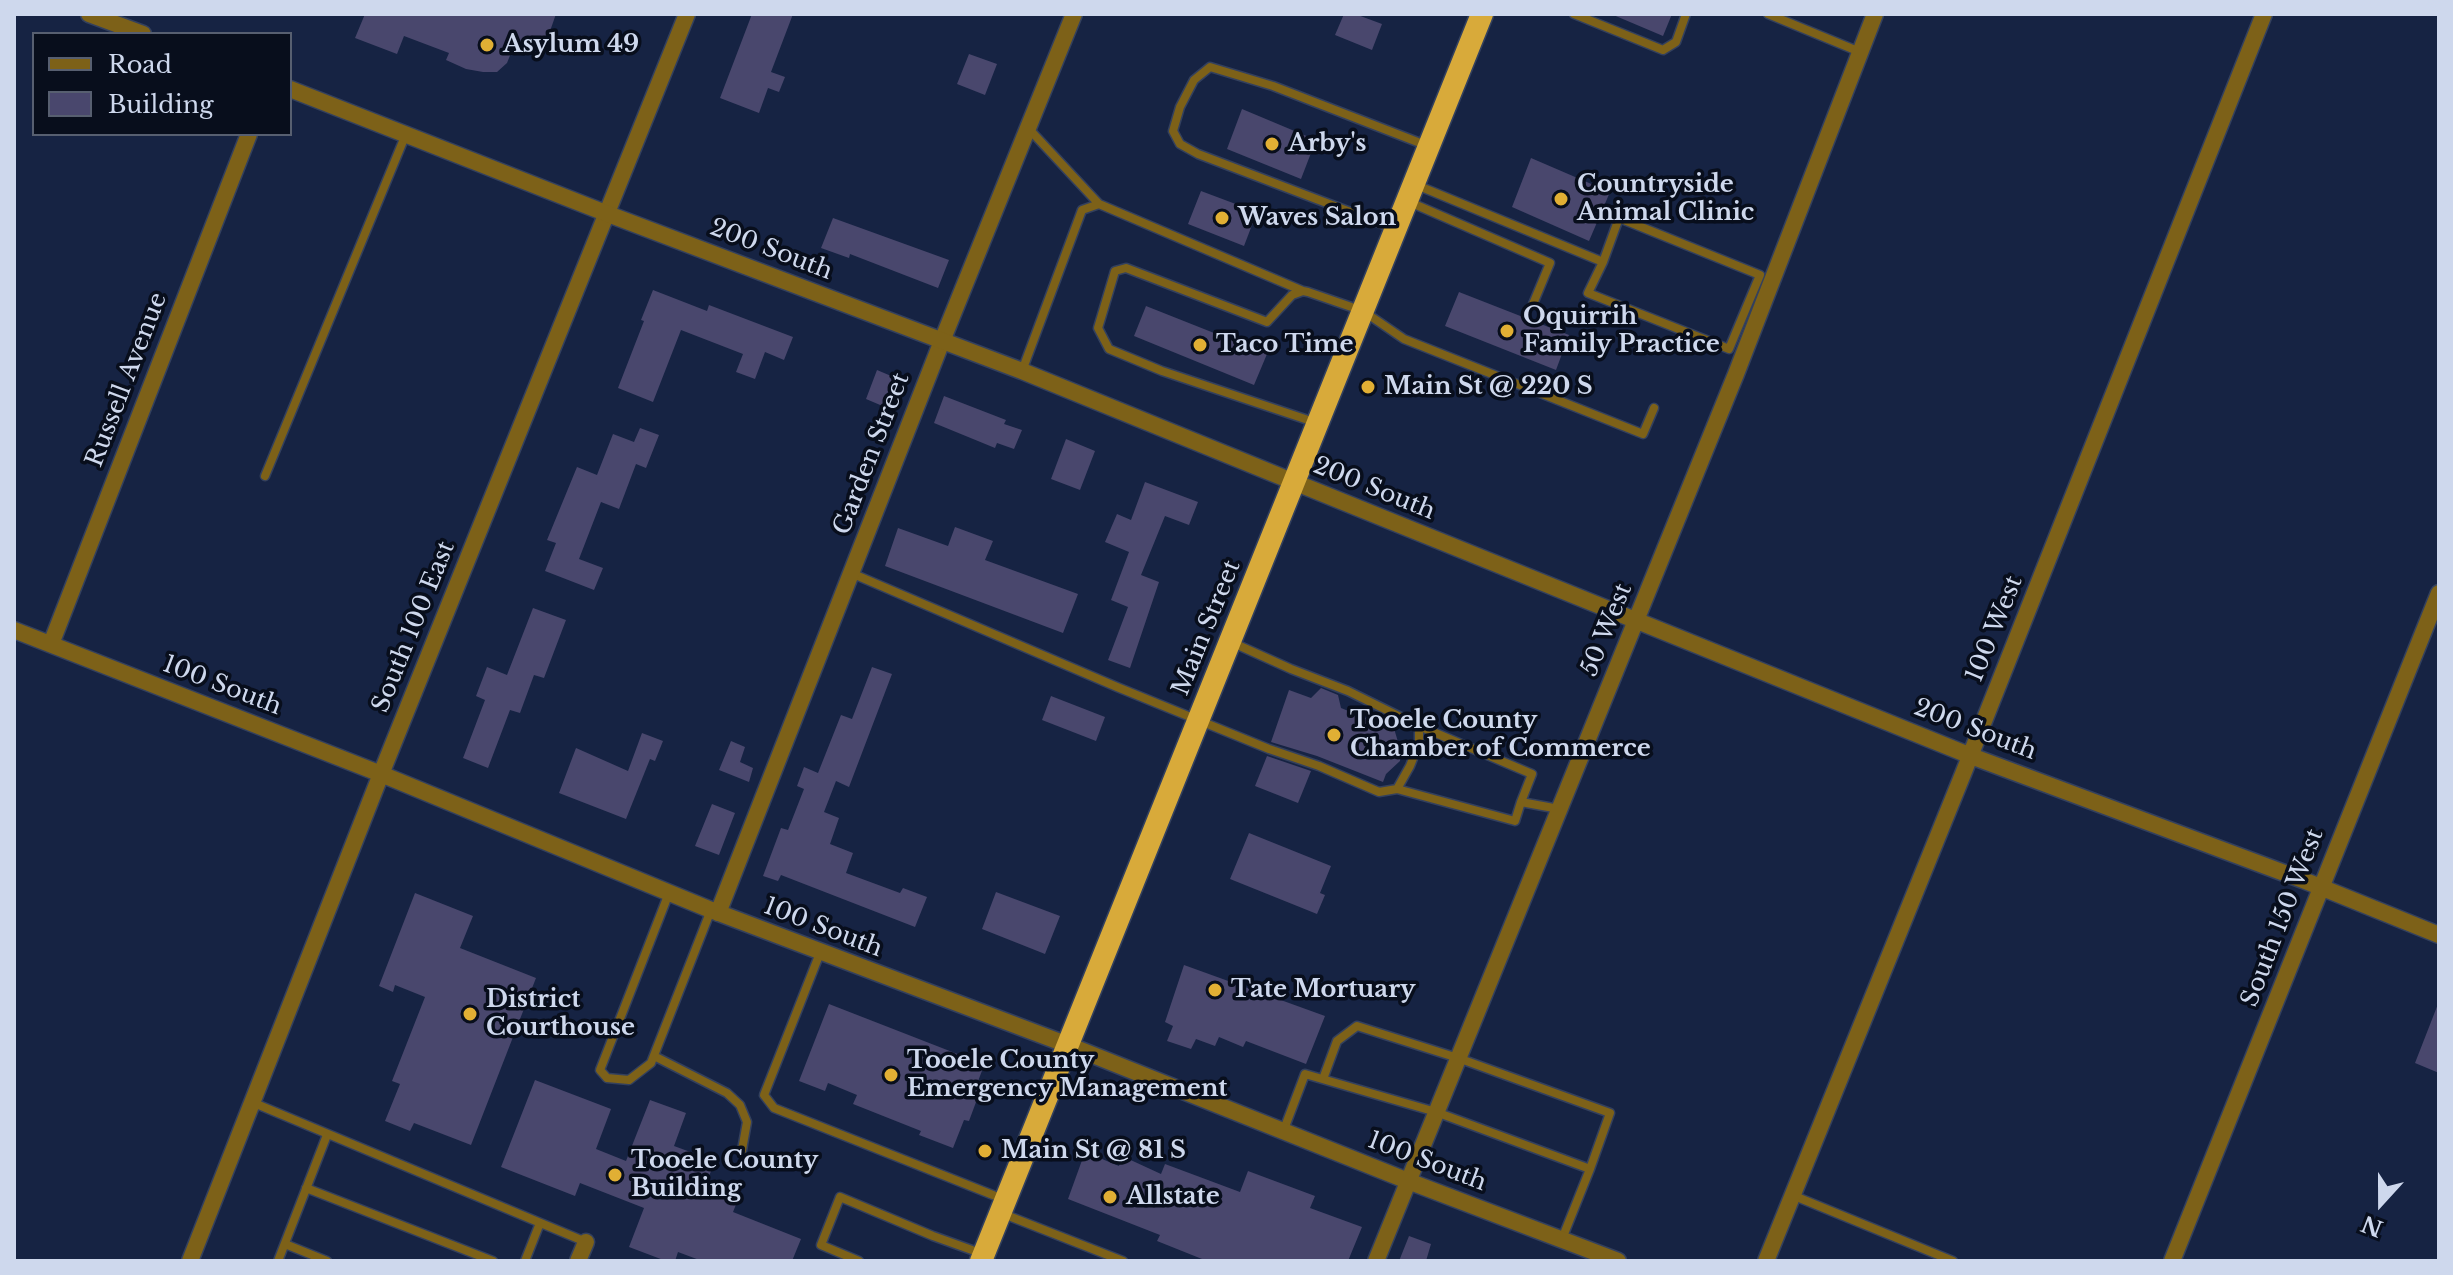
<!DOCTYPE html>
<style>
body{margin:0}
#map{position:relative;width:2453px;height:1275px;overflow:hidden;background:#162343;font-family:"Libre Baskerville",serif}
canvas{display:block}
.frame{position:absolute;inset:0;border:16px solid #ced8ed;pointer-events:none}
.legend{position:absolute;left:32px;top:32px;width:260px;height:104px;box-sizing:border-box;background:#080e1c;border:2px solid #575f70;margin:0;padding:10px 14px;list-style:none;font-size:24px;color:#ced8ed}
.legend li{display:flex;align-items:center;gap:16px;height:40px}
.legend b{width:40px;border:2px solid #575f70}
.north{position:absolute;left:2341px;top:1163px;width:80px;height:80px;-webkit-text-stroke:6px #080e1c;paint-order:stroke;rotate:201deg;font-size:22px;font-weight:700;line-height:32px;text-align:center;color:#ced8ed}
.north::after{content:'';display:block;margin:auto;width:28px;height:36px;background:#ced8ed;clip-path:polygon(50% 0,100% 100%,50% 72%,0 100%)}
</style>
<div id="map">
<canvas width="2453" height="1275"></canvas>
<div class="frame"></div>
<ul class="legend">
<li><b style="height:10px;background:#7d6118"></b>Road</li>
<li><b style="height:22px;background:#49476d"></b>Building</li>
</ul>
<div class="north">N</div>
</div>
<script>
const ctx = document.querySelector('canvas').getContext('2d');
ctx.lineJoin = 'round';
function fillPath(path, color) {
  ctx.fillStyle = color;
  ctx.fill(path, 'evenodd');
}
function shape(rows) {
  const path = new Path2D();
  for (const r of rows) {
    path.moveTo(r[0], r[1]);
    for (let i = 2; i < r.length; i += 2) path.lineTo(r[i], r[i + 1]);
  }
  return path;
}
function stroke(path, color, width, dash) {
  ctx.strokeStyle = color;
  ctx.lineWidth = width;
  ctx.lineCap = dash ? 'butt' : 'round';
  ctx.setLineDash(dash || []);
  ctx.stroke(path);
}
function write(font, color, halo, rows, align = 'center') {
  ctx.font = font + ' "Libre Baskerville",serif';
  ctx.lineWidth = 7;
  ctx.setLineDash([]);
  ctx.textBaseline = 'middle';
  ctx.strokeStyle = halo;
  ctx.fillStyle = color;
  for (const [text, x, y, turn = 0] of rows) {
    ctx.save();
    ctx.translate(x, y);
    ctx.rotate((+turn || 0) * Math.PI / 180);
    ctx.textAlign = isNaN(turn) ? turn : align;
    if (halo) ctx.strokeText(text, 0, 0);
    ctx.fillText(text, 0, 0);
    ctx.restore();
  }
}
const building = shape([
 [365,14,556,14,543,51,515,43,507,63,497,72,483,72,466,69,446,60,449,53,404,36,397,54,355,38],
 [752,14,793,14,771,72,785,77,779,92,768,88,759,113,720,98],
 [1344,14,1355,14,1382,24,1372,50,1335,35],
 [1611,14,1672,14,1663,36],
 [969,54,997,64,985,95,957,84],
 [1242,109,1316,140,1301,179,1227,149],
 [1531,158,1610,192,1589,241,1512,207],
 [1201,191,1257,212,1244,246,1188,224],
 [833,218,949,260,938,288,850,254,849,258,821,248],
 [653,290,707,311,709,305,793,337,784,360,765,352,755,379,736,372,743,354,681,330,653,402,618,388,644,321,641,320],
 [1459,292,1569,335,1556,370,1445,326],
 [1146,306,1267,354,1254,385,1134,336],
 [877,370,903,381,892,410,866,399],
 [944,396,1006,420,1004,424,1022,430,1014,449,997,443,995,448,934,423],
 [640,428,659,435,646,468,636,464,619,509,601,502,579,559,603,568,594,590,545,571,556,543,547,540,577,467,597,475,613,434,634,442],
 [1066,439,1095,451,1080,490,1051,479],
 [1145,482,1198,502,1189,525,1165,516,1141,575,1159,582,1130,668,1108,660,1128,607,1111,600,1129,552,1105,542,1117,514,1131,520],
 [955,527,993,541,985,560,1078,594,1063,633,885,566,898,528,948,546],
 [533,608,566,620,544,678,534,675,520,713,510,710,488,768,463,758,485,700,476,696,487,667,507,675],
 [872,667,892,674,849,787,836,781,824,812,839,818,830,844,853,853,846,873,900,893,903,888,927,897,915,927,781,875,778,881,763,876,781,828,788,830,804,789,797,786,804,767,818,773,841,715,852,719],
 [1321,688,1338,695,1341,708,1376,722,1386,718,1393,725,1401,752,1400,761,1386,774,1383,782,1317,756,1271,742,1289,690,1311,698],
 [1051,696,1105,717,1096,741,1042,720],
 [642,733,663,741,655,761,650,759,626,819,559,793,576,748,628,771],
 [731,741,745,747,740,762,753,768,749,782,719,770],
 [1267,756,1311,771,1298,803,1255,786],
 [712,804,735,813,719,855,695,846],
 [1249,833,1331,866,1320,893,1325,895,1317,914,1230,879],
 [996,892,1060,916,1045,954,982,929],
 [415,893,473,916,460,948,536,978,471,1145,414,1123,410,1131,385,1121,400,1084,392,1081,425,997,395,985,393,992,379,986],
 [1184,965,1325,1016,1306,1064,1246,1041,1243,1047,1219,1037,1215,1046,1196,1039,1191,1049,1167,1041,1173,1026,1165,1022],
 [829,1004,960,1055,958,1059,983,1068,977,1084,982,1086,969,1121,964,1120,953,1148,919,1135,921,1131,853,1104,857,1095,828,1083,825,1091,799,1081],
 [2438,1004,2439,1005,2439,1073,2415,1063],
 [535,1080,611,1109,596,1149,626,1161,650,1100,686,1113,674,1146,715,1161,704,1189,737,1202,733,1212,801,1239,792,1261,702,1261,678,1252,675,1261,666,1261,629,1247,644,1208,580,1183,575,1196,501,1167],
 [1085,1152,1119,1166,1122,1156,1161,1174,1165,1164,1240,1192,1248,1171,1315,1196,1310,1208,1362,1227,1348,1261,1207,1261,1157,1241,1160,1235,1068,1199],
 [1409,1236,1431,1244,1426,1261,1399,1261]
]);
const service = shape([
 [1574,14,1663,50,1676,42,1686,14],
 [1768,14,1860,52],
 [1029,129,1099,204],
 [1414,184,1603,262,1588,293,1729,349,1760,275,1619,218,1603,262],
 [1407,201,1550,263,1533,304],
 [1395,229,1198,154,1180,144,1173,131,1180,107,1194,80,1210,67,1273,86,1428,146],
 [1022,371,1082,210,1099,204,1303,291],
 [1317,423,1162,371,1109,349,1098,328,1115,271,1126,268,1267,322,1292,295,1303,291,1308,292,1363,311,1404,339,1643,434,1654,408],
 [265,476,406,134],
 [851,573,1117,687,1269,749,1319,766,1379,792,1397,789,1410,766,1419,743,1419,726,1348,691,1291,669,1231,642],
 [1419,726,1532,774,1521,802,1559,809],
 [1397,789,1515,821,1521,802],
 [669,893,600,1070,607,1078,629,1080,651,1063,711,910],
 [820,953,764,1095,774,1108,1003,1199],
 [654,1056,727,1093,740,1105,747,1122,742,1150],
 [1323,1079,1337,1041,1357,1026,1458,1058,1610,1113,1590,1169],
 [254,1103,586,1242],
 [1283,1132,1305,1074,1436,1112,1590,1169,1562,1239],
 [306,1188,493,1261],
 [1792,1195,1953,1261],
 [1001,1213,1123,1261],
 [285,1244,327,1261],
 [278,1261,327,1135],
 [525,1261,540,1223],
 [859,1261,821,1245,840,1197,933,1236,983,1254]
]);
const minor = shape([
 [1294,482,1971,756,2303,880,2439,935],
 [14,630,381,774,711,910,1068,1045,1408,1181,1618,1261],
 [51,644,249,134],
 [718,913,942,341,1074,14],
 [190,1261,381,774,687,14],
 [578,1261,586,1242],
 [1376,1261,1736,374,1875,14],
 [1766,1261,1963,774,2264,14],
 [2172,1261,2439,593]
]);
const tertiary = shape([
 [89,14,143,34],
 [290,89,608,214,1022,371,1294,482]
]);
const trunk = shape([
 [981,1261,1482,14]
]);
const markers = [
 [487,45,8,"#e1af34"],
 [1272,144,8,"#e1af34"],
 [1561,199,8,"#e1af34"],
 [1222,218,8,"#e1af34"],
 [1507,331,8,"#e1af34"],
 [1200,345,8,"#e1af34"],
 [1368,387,8,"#e1af34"],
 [1334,735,8,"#e1af34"],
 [1215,990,8,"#e1af34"],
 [470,1014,8,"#e1af34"],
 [891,1075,8,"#e1af34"],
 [985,1151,8,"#e1af34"],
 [615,1175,8,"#e1af34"],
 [1110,1197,8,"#e1af34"]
];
const poiNames = [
 ["Asylum 49",503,45],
 ["Arby's",1288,144],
 ["Countryside",1577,185],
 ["Animal Clinic",1577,213],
 ["Waves Salon",1238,218],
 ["Oquirrih",1523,317],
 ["Family Practice",1523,345],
 ["Taco Time",1216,345],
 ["Main St @ 220 S",1384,387],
 ["Tooele County",1350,721],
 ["Chamber of Commerce",1350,749],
 ["Tate Mortuary",1231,990],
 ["District",486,1000],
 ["Courthouse",486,1028],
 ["Tooele County",907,1061],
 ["Emergency Management",907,1089],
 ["Main St @ 81 S",1001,1151],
 ["Tooele County",631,1161],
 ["Building",631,1189],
 ["Allstate",1126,1197]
];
const streetNames = [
 ["200 South",771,250,21],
 ["Russell Avenue",127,380,-69],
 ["Garden Street",872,454,-69],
 ["200 South",1374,489,22],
 ["South 100 East",414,627,-68],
 ["Main Street",1207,628,-68],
 ["100 West",1995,629,-68],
 ["50 West",1607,630,-68],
 ["100 South",222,686,21],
 ["200 South",1975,730,21],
 ["South 150 West",2283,918,-69],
 ["100 South",823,928,21],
 ["100 South",1427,1162,21]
];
fillPath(building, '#49476d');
stroke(service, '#33405e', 11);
stroke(minor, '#33405e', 19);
stroke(tertiary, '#33405e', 19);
stroke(trunk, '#33405e', 25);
stroke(service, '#7d6118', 8);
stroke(minor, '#7d6118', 16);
stroke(tertiary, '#7d6118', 16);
stroke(trunk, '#d8aa3a', 22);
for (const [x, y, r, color] of markers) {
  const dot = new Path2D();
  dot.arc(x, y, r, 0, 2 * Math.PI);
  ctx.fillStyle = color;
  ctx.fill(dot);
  stroke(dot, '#080e1c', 3);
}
write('bold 24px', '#ced8ed', '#080e1c', poiNames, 'left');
write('24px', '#ced8ed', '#080e1c', streetNames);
</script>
